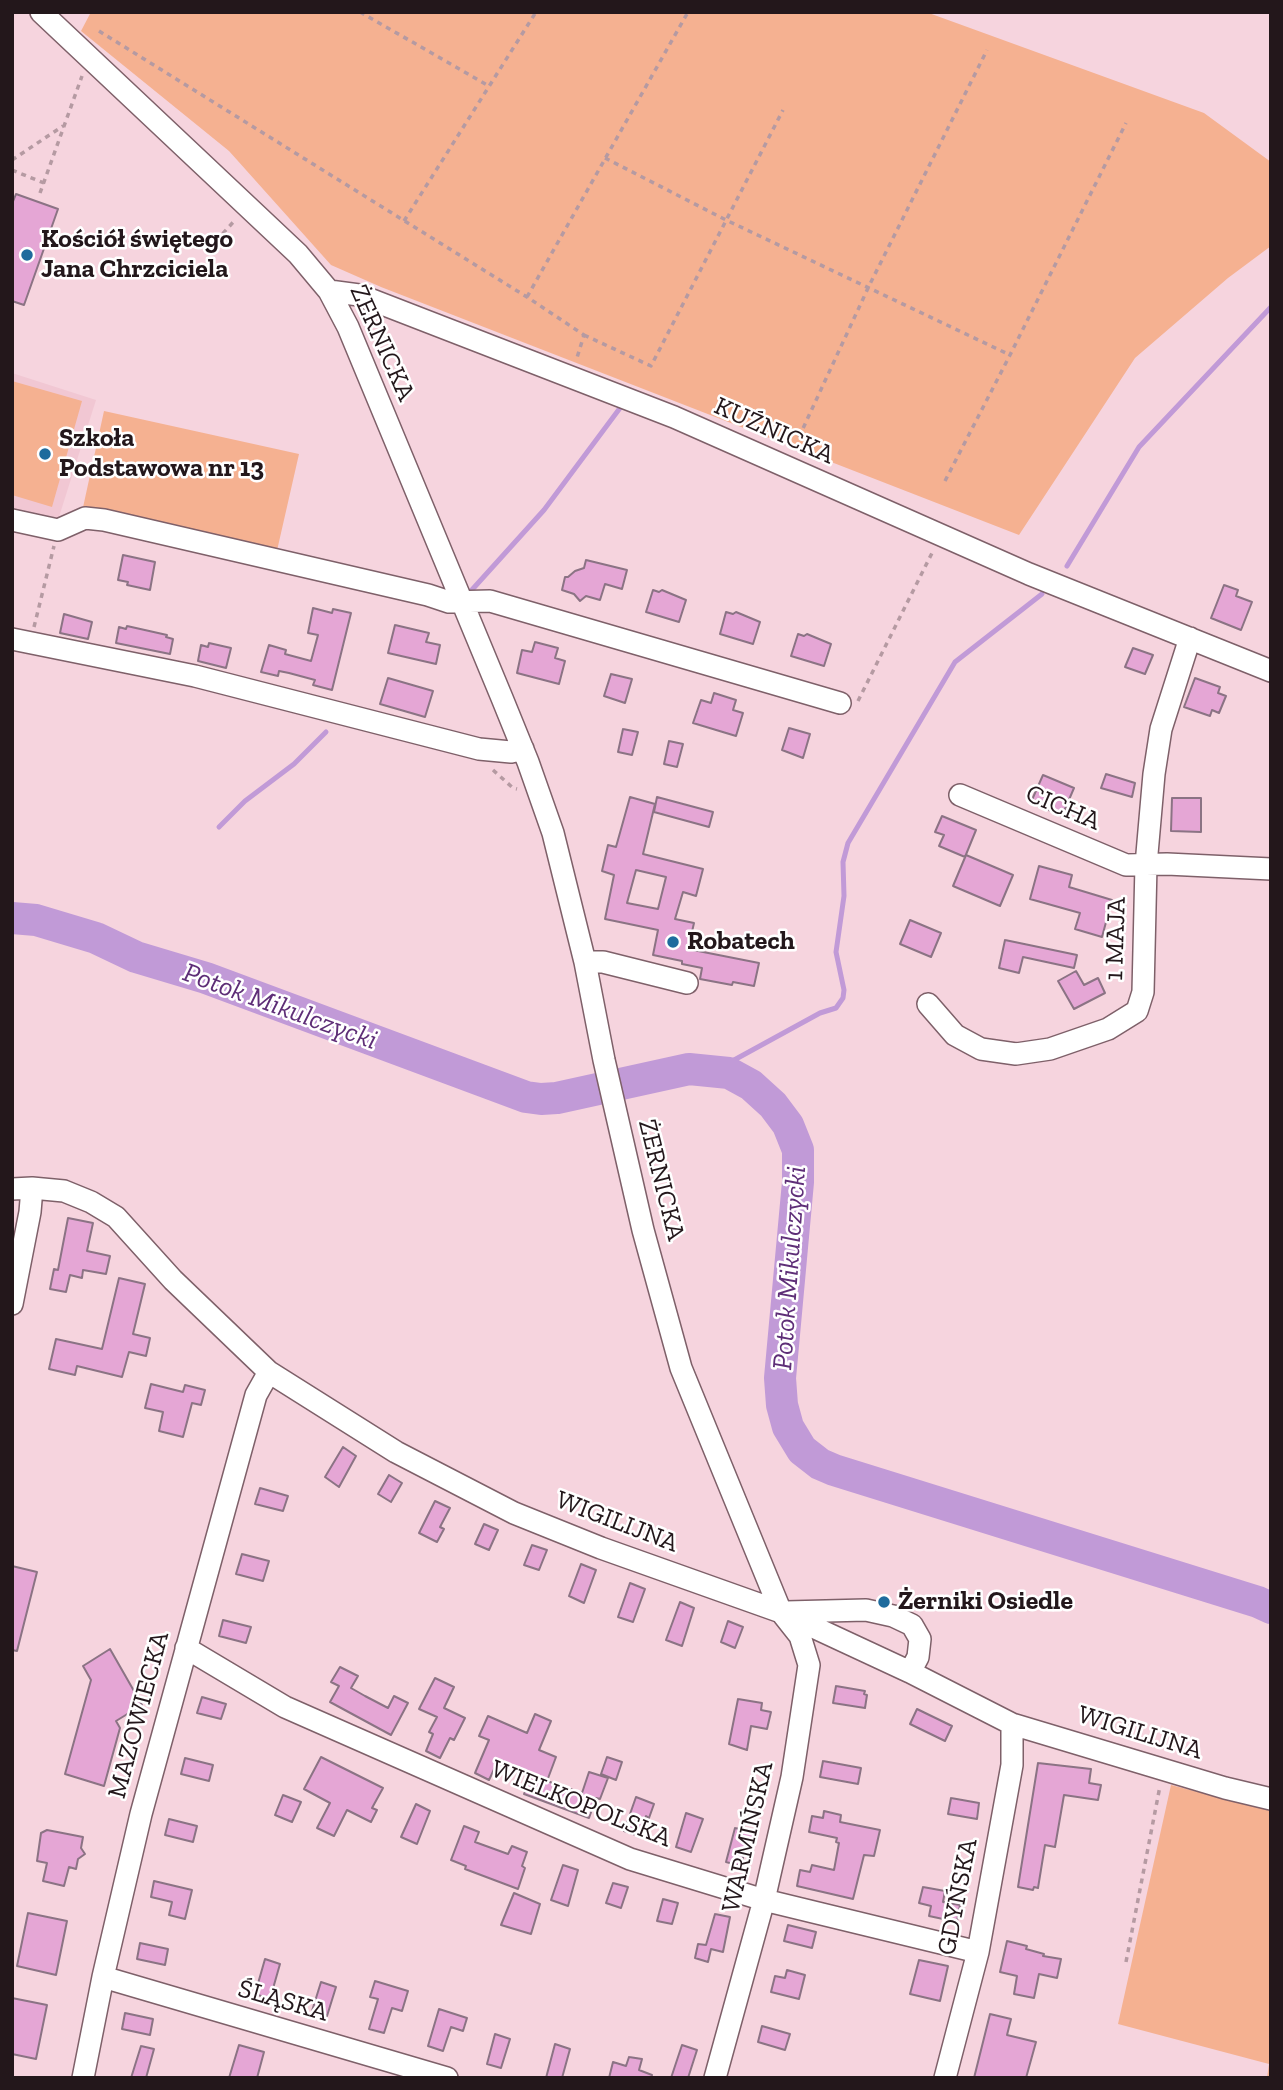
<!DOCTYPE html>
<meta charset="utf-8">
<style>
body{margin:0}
#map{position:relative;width:1283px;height:2090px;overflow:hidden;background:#f6d4de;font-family:"Zilla Slab",serif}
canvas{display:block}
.frame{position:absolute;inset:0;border:14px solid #23171b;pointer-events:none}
</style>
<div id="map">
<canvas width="1283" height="2090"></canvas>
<div class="frame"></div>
</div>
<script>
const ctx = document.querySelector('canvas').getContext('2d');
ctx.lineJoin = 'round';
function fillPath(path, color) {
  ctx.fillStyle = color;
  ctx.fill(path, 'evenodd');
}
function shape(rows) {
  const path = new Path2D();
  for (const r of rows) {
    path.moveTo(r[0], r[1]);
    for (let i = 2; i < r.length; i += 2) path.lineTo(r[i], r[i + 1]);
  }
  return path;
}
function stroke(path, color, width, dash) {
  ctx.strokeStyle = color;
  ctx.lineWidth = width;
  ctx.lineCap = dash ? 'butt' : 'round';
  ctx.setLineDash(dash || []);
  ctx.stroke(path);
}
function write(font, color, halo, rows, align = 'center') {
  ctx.font = font + ' "Zilla Slab",serif';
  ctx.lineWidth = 5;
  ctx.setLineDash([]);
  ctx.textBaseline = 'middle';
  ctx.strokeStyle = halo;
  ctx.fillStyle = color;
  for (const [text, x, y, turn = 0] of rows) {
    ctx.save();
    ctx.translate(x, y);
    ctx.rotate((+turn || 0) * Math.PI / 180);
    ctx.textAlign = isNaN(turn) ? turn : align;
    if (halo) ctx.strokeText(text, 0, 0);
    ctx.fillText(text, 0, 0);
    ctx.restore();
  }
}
const built = shape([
 [12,373,96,400,58,520,12,509]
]);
const green = shape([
 [91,12,926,12,1204,113,1271,162,1271,246,1228,278,1135,358,1019,535,381,287,331,265,229,151,81,31],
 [12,381,82,401,52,507,12,495],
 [104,411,299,454,276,555,82,512],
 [1171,1785,1271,1811,1271,2078,1267,2078,1269,2064,1118,2024]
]);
const stream = shape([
 [1067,566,1139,447,1271,307],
 [470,592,544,510,623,404],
 [219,827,245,801,294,764,326,732],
 [714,1071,820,1013,836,1008,843,998,844,990,836,952,844,896,843,862,848,843,955,662,1042,594]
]);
const river = shape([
 [12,918,36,920,96,938,136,957,206,978,526,1097,541,1099,557,1098,689,1069,729,1073,751,1085,773,1105,788,1125,798,1150,798,1182,780,1378,782,1405,788,1427,802,1450,820,1464,834,1470,1258,1602,1271,1608]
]);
const building = shape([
 [16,194,58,209,24,305,12,301,12,204,16,194],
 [123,555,155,562,150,590,127,585,128,582,118,580,123,555],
 [586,560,627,570,622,589,605,584,600,600,586,596,580,601,574,594,562,590,565,577,568,577,575,571,584,568,586,560],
 [1224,585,1238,590,1236,596,1252,602,1241,630,1211,618,1224,585],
 [653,590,659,592,662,590,686,600,679,622,646,612,653,590],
 [313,608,332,613,333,609,351,613,332,690,313,685,315,680,289,673,279,671,278,676,261,672,269,645,286,650,285,654,311,661,318,635,308,633,313,608],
 [726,612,733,614,736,612,760,622,753,644,720,634,726,612],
 [64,614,92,622,88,639,60,633,64,614],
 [395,625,429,633,426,642,440,645,436,664,388,653,395,625],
 [127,626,167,635,166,637,173,639,170,654,116,643,119,627,126,629,127,626],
 [798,634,804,636,807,634,831,644,824,666,791,656,798,634],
 [535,642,558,648,555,658,565,661,559,684,517,673,522,650,532,652,535,642],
 [209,643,231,648,226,668,198,661,201,645,208,647,209,643],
 [1133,648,1153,655,1145,674,1125,667,1133,648],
 [611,674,632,679,625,703,604,696,611,674],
 [388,678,433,691,425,717,380,704,388,678],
 [1195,678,1220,687,1218,693,1226,696,1219,713,1212,710,1210,716,1184,707,1195,678],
 [714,693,736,700,733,710,743,713,736,736,693,723,701,700,711,703,714,693],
 [789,728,810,734,803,758,782,750,789,728],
 [623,729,638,732,632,755,618,752,623,729],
 [669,741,683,744,677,767,664,764,669,741],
 [1106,774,1135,783,1132,797,1101,788,1106,774],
 [1043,775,1074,788,1062,816,1031,802,1043,775],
 [630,797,655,804,643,854,703,869,696,896,683,892,675,919,694,923,688,949,759,963,754,986,733,982,732,985,700,979,702,968,682,964,682,961,653,955,658,930,605,919,614,875,602,871,608,845,616,847,630,797],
 [636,870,666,877,658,909,627,903,636,870],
 [657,797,713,812,709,827,654,812,657,797],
 [1172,798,1201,798,1201,832,1171,831,1172,798],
 [942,816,976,830,965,857,939,846,944,835,935,832,942,816],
 [966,855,1013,875,1000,906,953,886,966,855],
 [1039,866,1072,875,1069,887,1112,900,1102,937,1075,929,1080,913,1030,899,1039,866],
 [910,920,941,933,931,957,900,944,910,920],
 [1005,940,1077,955,1074,968,1023,957,1019,973,999,968,1005,940],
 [1076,971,1084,985,1098,978,1105,993,1074,1009,1058,981,1076,971],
 [68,1218,93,1223,87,1251,110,1256,106,1274,83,1270,82,1278,70,1275,66,1292,50,1289,54,1269,58,1270,68,1218],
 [119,1278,145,1284,133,1334,150,1338,146,1356,129,1352,122,1377,77,1366,75,1375,49,1369,56,1339,102,1349,119,1278],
 [151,1384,183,1392,185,1385,205,1390,201,1405,192,1403,183,1437,159,1431,163,1412,145,1408,151,1384],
 [343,1447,356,1456,339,1487,325,1477,343,1447],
 [389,1475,402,1483,391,1502,378,1494,389,1475],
 [260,1488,288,1496,283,1511,255,1504,260,1488],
 [435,1501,450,1508,440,1527,444,1529,437,1542,419,1533,435,1501],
 [484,1524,498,1530,489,1550,475,1544,484,1524],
 [532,1545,547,1550,539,1570,524,1565,532,1545],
 [242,1554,269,1561,263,1581,236,1574,242,1554],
 [581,1564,596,1570,584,1603,569,1596,581,1564],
 [12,1566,37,1572,17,1651,12,1650,12,1566],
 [630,1583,645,1589,633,1622,618,1617,630,1583],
 [680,1602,694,1608,682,1646,666,1640,680,1602],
 [223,1620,251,1627,246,1643,219,1636,223,1620],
 [728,1621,743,1627,735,1648,721,1642,728,1621],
 [110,1649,142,1705,116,1721,120,1728,104,1786,65,1774,91,1680,83,1666,110,1649],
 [340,1667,358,1676,351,1688,365,1696,388,1708,394,1696,408,1703,391,1735,330,1702,339,1686,331,1682,340,1667],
 [435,1678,454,1687,444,1708,465,1718,454,1740,450,1738,440,1758,426,1751,433,1734,429,1732,437,1717,419,1709,435,1678],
 [836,1686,865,1691,864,1694,867,1695,865,1708,833,1703,836,1686],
 [202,1697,226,1704,221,1719,197,1713,202,1697],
 [738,1699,762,1703,761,1710,771,1712,767,1729,751,1726,747,1750,729,1744,738,1699],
 [917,1709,952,1726,945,1741,910,1724,917,1709],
 [535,1714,551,1721,539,1750,556,1757,547,1781,582,1793,589,1772,608,1778,600,1799,596,1798,589,1818,524,1794,532,1774,502,1762,501,1765,497,1763,489,1780,475,1773,489,1740,479,1736,488,1716,527,1733,535,1714],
 [321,1757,383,1788,372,1808,377,1810,371,1822,347,1810,334,1836,317,1828,330,1803,304,1789,321,1757],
 [607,1757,622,1762,616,1780,601,1774,607,1757],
 [185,1758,213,1765,209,1781,181,1774,185,1758],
 [823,1761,861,1768,858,1784,820,1777,823,1761],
 [1038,1763,1091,1769,1089,1783,1101,1785,1098,1800,1064,1795,1055,1847,1045,1845,1038,1888,1034,1887,1033,1890,1018,1887,1038,1763],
 [283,1795,301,1802,292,1822,275,1815,283,1795],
 [636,1797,654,1804,649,1818,646,1816,639,1836,624,1831,636,1797],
 [951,1798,979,1803,977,1819,948,1814,951,1798],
 [416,1804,430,1811,417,1844,401,1837,416,1804],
 [824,1811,841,1815,840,1822,880,1830,874,1856,864,1855,853,1899,797,1886,800,1870,810,1872,812,1865,834,1870,839,1843,836,1842,837,1838,809,1832,812,1816,823,1818,824,1811],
 [686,1813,703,1819,691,1852,676,1847,686,1813],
 [169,1819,197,1826,193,1842,165,1835,169,1819],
 [464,1826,479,1832,475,1842,508,1854,512,1846,527,1852,522,1866,525,1868,518,1889,465,1869,466,1866,451,1860,464,1826],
 [735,1828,756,1833,752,1846,746,1845,741,1866,726,1862,735,1828],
 [47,1830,83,1837,81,1848,85,1854,78,1859,76,1869,69,1867,64,1886,43,1881,47,1863,37,1861,41,1833,47,1830],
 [563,1865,578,1870,568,1906,551,1900,563,1865],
 [154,1881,192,1890,185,1919,169,1915,172,1902,151,1897,154,1881],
 [613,1883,628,1887,621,1908,606,1903,613,1883],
 [923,1887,945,1891,943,1902,960,1905,957,1922,929,1916,931,1906,919,1903,923,1887],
 [514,1893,540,1904,531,1934,501,1925,514,1893],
 [663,1899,678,1903,672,1924,657,1921,663,1899],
 [28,1913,67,1921,56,1975,17,1966,28,1913],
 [715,1914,730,1917,723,1952,711,1949,708,1962,695,1958,698,1944,706,1945,715,1914],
 [788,1925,816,1932,812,1948,784,1941,788,1925],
 [1007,1941,1027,1946,1026,1949,1044,1954,1043,1956,1061,1959,1057,1978,1039,1974,1034,1998,1014,1994,1017,1976,1000,1972,1007,1941],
 [140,1943,168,1949,165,1965,137,1959,140,1943],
 [265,1959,280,1964,270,1999,255,1994,265,1959],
 [919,1960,948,1966,940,2001,910,1994,919,1960],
 [787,1970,805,1975,799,1999,771,1992,775,1976,785,1978,787,1970],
 [375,1981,408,1991,402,2011,392,2008,384,2033,369,2029,378,1999,370,1997,375,1981],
 [321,1982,336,1987,327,2016,312,2011,321,1982],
 [12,1998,47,2005,36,2059,12,2054,12,1998],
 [439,2009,467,2018,463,2031,451,2027,443,2051,428,2046,439,2009],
 [125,2013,153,2019,150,2035,122,2029,125,2013],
 [990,2014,1011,2019,1007,2035,1036,2042,1026,2078,974,2078,990,2014],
 [762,2026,790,2034,785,2050,758,2042,762,2026],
 [495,2034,510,2039,501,2068,487,2064,495,2034],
 [555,2044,570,2049,562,2078,546,2078,555,2044],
 [239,2045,264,2052,257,2078,229,2078,239,2045],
 [682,2045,697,2050,688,2078,671,2078,682,2045],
 [141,2046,154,2049,146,2078,131,2078,141,2046],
 [629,2057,642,2059,639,2070,652,2075,651,2078,609,2078,613,2062,626,2066,629,2057]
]);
const path = shape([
 [360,12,489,86],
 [99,31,527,297,584,335,576,361],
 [605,158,726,220,1010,355],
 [12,160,63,126],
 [12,170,44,183],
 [40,193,82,76],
 [404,221,536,12],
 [216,241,236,219],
 [527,297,688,12],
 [584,335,651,366,783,110],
 [799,437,869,286,987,50],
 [945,481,1010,355,1126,123],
 [34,627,54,546],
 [858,701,933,551],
 [493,770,513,788,517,789],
 [1126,1962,1160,1786]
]);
const minor = shape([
 [41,12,298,254,329,291,348,327,502,698,528,762,553,833,585,962,604,1060,643,1230,681,1368,781,1612,800,1636,809,1665,792,1777,764,1900,715,2078],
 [329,291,359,295,674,417,1029,574,1271,671],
 [12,520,58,530,85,518,104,520,428,595,449,602,490,601,840,703],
 [12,639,195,676,479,749,511,752,523,749],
 [960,795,1126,865,1167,864,1271,869],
 [585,962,603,962,687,983],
 [928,1004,955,1035,981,1049,1016,1054,1050,1049,1108,1029,1137,1011,1143,992,1146,865,1154,774,1161,729,1190,638],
 [12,1189,32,1188,64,1191,91,1202,116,1217,173,1280,269,1372,396,1452,514,1513,601,1548,781,1612,910,1672,1012,1724,1225,1788,1271,1799],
 [12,1304,30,1212,32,1188],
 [786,1612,866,1610,893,1616,912,1625,920,1639,918,1657,910,1672],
 [186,1648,285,1707,630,1859,764,1900,978,1952],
 [103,1977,447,2078],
 [83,2078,103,1977,141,1814,256,1395,269,1372],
 [945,2078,978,1952,1012,1765,1012,1724]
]);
const markers = [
 [27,255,7,"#1e6b9d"],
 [45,454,7,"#1e6b9d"],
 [673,942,7,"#1e6b9d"],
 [884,1602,7,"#1e6b9d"]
];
const poiNames = [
 ["Kościół świętego",41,240],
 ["Jana Chrzciciela",41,270],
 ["Szkoła",59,439],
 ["Podstawowa nr 13",59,469],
 ["Robatech",687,942],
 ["Żerniki Osiedle",898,1602]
];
const streetNames = [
 ["ŻERNICKA",382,343,66],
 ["KUŹNICKA",774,431,24],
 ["CICHA",1063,808,23],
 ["1 MAJA",1116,939,-88],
 ["ŻERNICKA",661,1180,76],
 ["WIGILIJNA",617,1522,21],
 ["MAZOWIECKA",139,1715,-75],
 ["WIGILIJNA",1140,1733,17],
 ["WIELKOPOLSKA",581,1804,22],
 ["WARMIŃSKA",748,1837,-77],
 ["GDYŃSKA",958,1897,-79],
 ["ŚLĄSKA",283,2001,16]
];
const waterNames = [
 ["Potok Mikulczycki",280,1007,20],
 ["Potok Mikulczycki",790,1268,-86]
];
fillPath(built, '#f1c7d3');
fillPath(green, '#f5b191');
stroke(stream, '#c19ad7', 5);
stroke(river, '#c19ad7', 32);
fillPath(building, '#e5a6d5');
stroke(building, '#8b7384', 2);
stroke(minor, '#7e6069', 24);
stroke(path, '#b59aa2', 3.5, [5, 5]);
stroke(minor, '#fff', 21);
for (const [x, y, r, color] of markers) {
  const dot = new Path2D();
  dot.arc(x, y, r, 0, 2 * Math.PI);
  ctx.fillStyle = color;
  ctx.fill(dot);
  stroke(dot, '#fff', 2.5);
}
write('bold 26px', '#23171b', '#fff', poiNames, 'left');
write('26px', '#23171b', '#fff', streetNames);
write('italic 28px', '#5e2e77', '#fff', waterNames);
</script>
